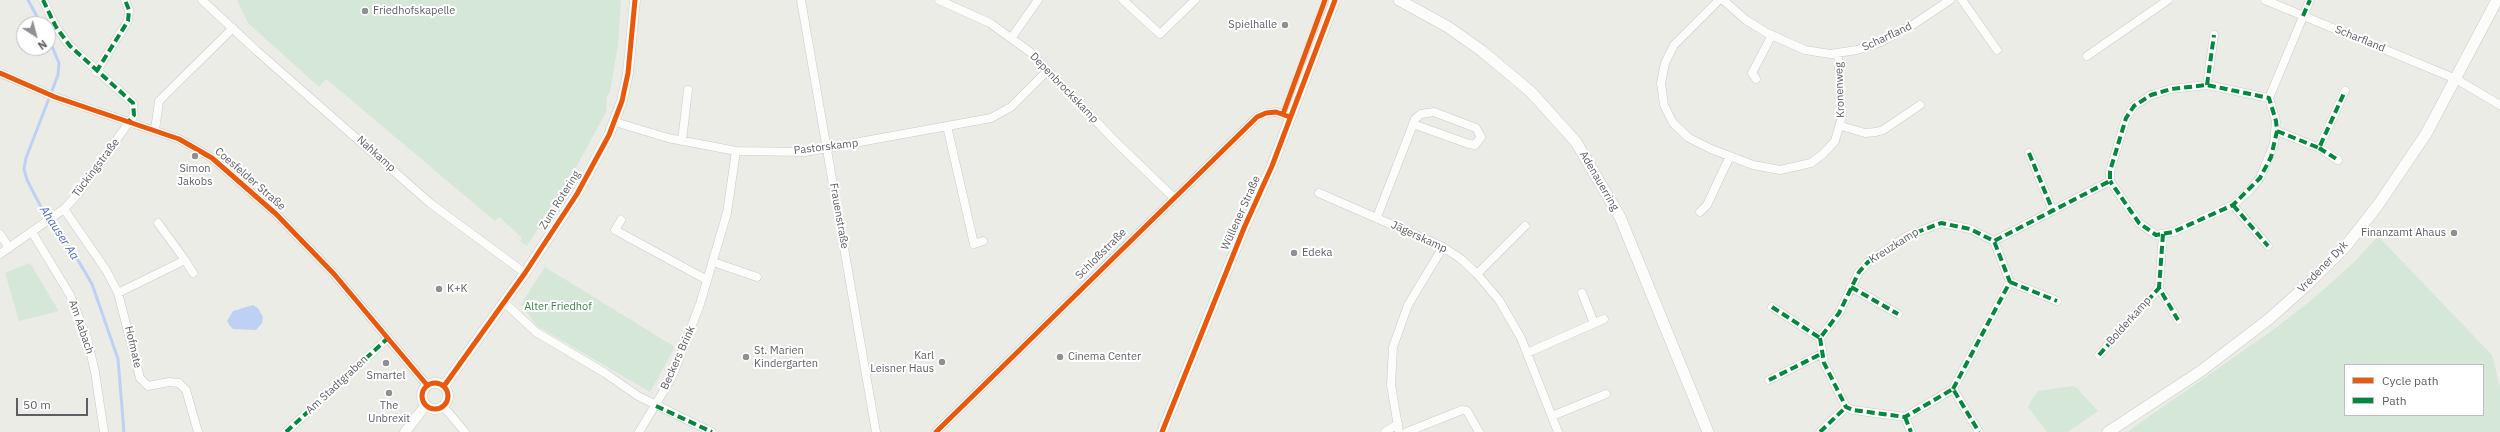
<!DOCTYPE html>
<meta charset="utf-8">
<style>
body{margin:0}
#map{position:relative;width:2500px;height:432px;overflow:hidden;background:#ecece7;font-family:"IBM Plex Sans",sans-serif}
canvas{display:block}
.legend{position:absolute;left:2344px;top:364px;width:140px;height:52px;box-sizing:border-box;background:#fff;border:1px solid #bebfc1;margin:0;padding:5px 7px;list-style:none;font-size:12px;color:#5d5e64}
.legend li{display:flex;align-items:center;gap:8px;height:20px}
.legend b{width:20px;border:1px solid #bebfc1}
.north{position:absolute;left:16px;top:16px;width:40px;height:40px;box-sizing:border-box;background:#fff;border:1px solid #bebfc1;border-radius:50%;rotate:144deg;font-size:11px;font-weight:700;line-height:16px;text-align:center;color:#5d5e64}
.north::after{content:'';display:block;margin:auto;width:14px;height:18px;background:#8f9092;clip-path:polygon(50% 0,100% 100%,50% 72%,0 100%)}
.scale{position:absolute;left:16px;top:398px;width:72px;height:18px;box-sizing:border-box;border:2px solid #5d5e64;border-top:0;padding-left:5px;font-size:12px;line-height:14px;white-space:nowrap;color:#5d5e64;-webkit-text-stroke:3px #fff;paint-order:stroke}
</style>
<div id="map">
<canvas width="2500" height="432"></canvas>
<ul class="legend">
<li><b style="height:5px;background:#e8590c"></b>Cycle path</li>
<li><b style="height:5px;background:#00873e"></b>Path</li>
</ul>
<div class="north">N</div>
<div class="scale">50 m</div>
</div>
<script>
const ctx = document.querySelector('canvas').getContext('2d');
ctx.lineJoin = 'round';
function fillPath(path, color) {
  ctx.fillStyle = color;
  ctx.fill(path, 'evenodd');
}
function shape(rows) {
  const path = new Path2D();
  for (const r of rows) {
    if (r.length === 3) {
      path.moveTo(r[0] + r[2], r[1]);
      path.arc(r[0], r[1], r[2], 0, 2 * Math.PI);
      continue;
    }
    path.moveTo(r[0], r[1]);
    for (let i = 2; i < r.length; i += 2) path.lineTo(r[i], r[i + 1]);
  }
  return path;
}
function stroke(path, color, width, dash) {
  ctx.strokeStyle = color;
  ctx.lineWidth = width;
  ctx.lineCap = dash ? 'butt' : 'round';
  ctx.setLineDash(dash || []);
  ctx.stroke(path);
}
function write(font, color, halo, rows, align = 'center') {
  ctx.font = font + ' "IBM Plex Sans",sans-serif';
  ctx.lineWidth = 4;
  ctx.setLineDash([]);
  ctx.textBaseline = 'middle';
  ctx.strokeStyle = halo;
  ctx.fillStyle = color;
  for (const [text, x, y, turn = 0] of rows) {
    ctx.save();
    ctx.translate(x, y);
    ctx.rotate((+turn || 0) * Math.PI / 180);
    ctx.textAlign = isNaN(turn) ? turn : align;
    if (halo) ctx.strokeText(text, 0, 0);
    ctx.fillText(text, 0, 0);
    ctx.restore();
  }
}
const green = shape([
 [237,0,621,0,618,45,610,92,607,97,606,112,573,173,527,246,520,241,522,238,499,217,495,221,326,79,319,87,248,23],
 [2378,236,2492,355,2500,387,2500,432,2127,432,2270,332,2314,298,2353,263],
 [2345,365,2483,365,2483,415,2345,415],
 [30,263,59,311,19,321,5,273],
 [545,267,675,347,650,392,537,326,521,304],
 [2072,386,2076,387,2098,411,2068,432,2047,432,2028,407,2032,399,2038,391]
]);
const water = shape([
 [253,305,258,308,263,317,262,323,256,330,233,329,230,326,227,321,233,311]
]);
const stream = shape([
 [28,0,41,24],
 [48,37,59,63,58,75,26,158,24,169,27,180,41,207,75,255,92,284,118,359,124,432]
]);
const minor = shape([
 [202,0,258,52,430,203,525,273],
 [801,0,876,432],
 [939,0,990,23,1030,52,1116,142,1173,197],
 [1123,0,1160,34,1195,0],
 [1719,0,1674,45,1665,63,1661,83,1664,105,1673,123,1689,138,1711,149,1753,165,1780,170,1811,163,1823,154,1835,141,1842,116,1838,53],
 [1723,0,1746,20,1767,33,1805,50,1830,54,1857,50,1881,42,1914,24,1950,0],
 [1962,0,1997,50],
 [2265,0,2456,79,2500,105],
 [1012,37,1038,0],
 [2087,56,2168,0],
 [96,72,128,21,129,10,125,0],
 [0,73,55,97,179,139,212,158,276,214,334,274,427,385],
 [1756,79,1752,73,1772,35],
 [2207,85,2214,35],
 [615,122,668,138,736,151,805,152,991,118,1011,107,1048,70],
 [947,126,974,244,983,241],
 [1841,126,1865,133,1876,132,1883,130,1920,105],
 [155,130,159,101,163,97,233,28],
 [2277,131,2319,148,2345,91],
 [682,141,688,90],
 [2319,148,2338,160],
 [2029,153,2053,211],
 [2110,181,2139,223,2156,235,2173,232,2233,205,2250,190,2260,178,2274,144,2276,121,2269,98,2310,0],
 [1319,193,1443,247,1461,259,1477,274,1499,300,1521,338,1558,432],
 [2233,205,2268,246],
 [64,209,106,270,118,293,140,378,148,386,169,382,179,383,186,390,198,432],
 [1700,212,1707,205,1730,156],
 [1377,217,1412,127,1413,124,1415,119,1421,114,1434,112,1476,128,1481,137,1475,145,1469,144,1413,124],
 [621,220,615,230,707,280],
 [32,232,70,295,87,338,95,372,104,432],
 [0,234,9,248],
 [2163,234,2159,288,2178,320],
 [0,254,64,209,78,194,134,115,133,103,70,46,56,27,43,0],
 [185,260,193,273],
 [713,262,757,277],
 [1477,274,1525,226],
 [2010,282,2057,301],
 [1851,287,1898,314],
 [118,293,185,260,158,223],
 [1582,293,1594,323],
 [505,303,536,332,605,373,638,396,712,432],
 [1772,307,1820,338,1839,313,1859,272,1868,262,1907,236,1941,223,1970,229,1994,241,2110,181,2110,171,2126,118,2134,106,2151,95,2171,89,2207,85,2269,98],
 [1820,338,1824,363,1846,407,1853,410,1905,417,1953,389,1979,432],
 [1527,353,1604,319],
 [2099,355,2159,288],
 [1769,380,1821,354],
 [1953,389,2010,282,1994,241],
 [443,406,465,432],
 [1552,416,1606,394],
 [1905,417,1911,432],
 [286,432,388,338],
 [639,432,672,377,700,304,727,213,736,151],
 [936,432,1257,117,1266,113,1276,112,1290,117],
 [1385,432,1398,424],
 [1399,432,1391,385,1393,347,1408,305,1443,247],
 [1407,432,1462,410,1467,411,1479,432],
 [1820,432,1846,407]
]);
const tertiary = shape([
 [435,396,13],
 [444,386,525,273,577,194,609,135,622,101,628,73,635,0],
 [405,432,425,406],
 [1162,432,1244,228,1272,166,1335,0]
]);
const secondary = shape([
 [1399,0,1448,27,1482,51,1531,92,1576,142,1620,217,1708,432],
 [2108,432,2201,371,2269,319,2306,286,2346,246,2378,205,2426,134,2497,0]
]);
const quiet = shape([
 [43,0,56,27,70,46,133,103,134,115,129,121],
 [2303,16,2310,0],
 [96,72,128,21,129,10,125,0],
 [2207,85,2214,35],
 [2277,131,2319,148,2345,91],
 [2319,148,2338,160],
 [2029,153,2053,211],
 [2233,205,2268,246],
 [2163,234,2159,288,2178,320],
 [2010,282,2057,301],
 [1851,287,1898,314],
 [1772,307,1820,338,1839,313,1859,272,1868,262,1907,236,1941,223,1970,229,1994,241,2110,181,2110,171,2126,118,2134,106,2151,95,2171,89,2207,85,2269,98,2276,121,2277,131,2271,157,2260,178,2233,205,2173,232,2156,235,2139,223,2110,181],
 [1820,338,1824,363,1846,407,1853,410,1905,417,1953,389,1979,432],
 [2099,355,2159,288],
 [1769,380,1821,354],
 [1953,389,2010,282,1994,241],
 [656,406,712,432],
 [1905,417,1911,432],
 [286,432,388,338],
 [1820,432,1846,407]
]);
const cycleway = shape([
 [0,73,55,97,179,139,212,158,276,214,334,274,427,385],
 [1283,114,1325,0],
 [435,396,13],
 [444,386,525,273,577,194,609,135,622,101,628,73,635,0],
 [936,432,1257,117,1266,113,1276,112,1290,117],
 [1162,432,1244,228,1272,166,1335,0]
]);
const markers = [
 [365,11,4,"#8f9092"],
 [1285,25,4,"#8f9092"],
 [195,156,4,"#8f9092"],
 [2454,233,4,"#8f9092"],
 [1294,253,4,"#8f9092"],
 [439,289,4,"#8f9092"],
 [746,357,4,"#8f9092"],
 [1060,357,4,"#8f9092"],
 [942,362,4,"#8f9092"],
 [386,363,4,"#8f9092"],
 [389,393,4,"#8f9092"]
];
const poiNames = [
 ["Friedhofskapelle",373,11],
 ["Spielhalle",1277,25,"right"],
 ["Simon",195,169,"center"],
 ["Jakobs",195,182,"center"],
 ["Finanzamt Ahaus",2446,233,"right"],
 ["Edeka",1302,253],
 ["K+K",447,289],
 ["St. Marien",754,351],
 ["Kindergarten",754,364],
 ["Karl",934,356,"right"],
 ["Leisner Haus",934,369,"right"],
 ["Cinema Center",1068,357],
 ["Smartel",386,376,"center"],
 ["The",389,406,"center"],
 ["Unbrexit",389,419,"center"]
];
const streetNames = [
 ["Scharfland",1887,37,-25],
 ["Scharfland",2360,39,22],
 ["Depenbrockskamp",1064,88,46],
 ["Kronenweg",1840,90,-92],
 ["Pastorskamp",826,147,-7],
 ["Nahkamp",376,154,42],
 ["Tückingstraße",96,168,-53],
 ["Coesfelder Straße",250,179,41],
 ["Adenauerring",1599,181,60],
 ["Zum Rotering",560,200,-58],
 ["Wüllener Straße",1241,213,-66],
 ["Frauenstraße",839,216,80],
 ["Jägerskamp",1419,237,25],
 ["Kreuzkamp",1894,246,-32],
 ["Schloßstraße",1101,254,-45],
 ["Vredener Dyk",2323,267,-46],
 ["Bolderkamp",2129,321,-48],
 ["Am Aabach",81,327,71],
 ["Hofmate",133,347,77],
 ["Beckers Brink",678,358,-66],
 ["Am Stadtgraben",337,385,-43]
];
const parkNames = [
 ["Alter Friedhof",558,307]
];
const waterNames = [
 ["Ahauser Aa",59,233,57]
];
fillPath(green, '#d5e8d8');
fillPath(water, '#bed1f4');
stroke(stream, '#bed1f4', 3);
stroke(minor, '#c9c9c9', 9);
stroke(tertiary, '#c9c9c9', 11);
stroke(secondary, '#cacaca', 12);
stroke(minor, '#fcfcfb', 8);
stroke(tertiary, '#fcfcfb', 10);
stroke(secondary, '#fcfcfb', 11);
stroke(quiet, '#00873e', 4, [8, 4]);
stroke(cycleway, '#e8590c', 5);
for (const [x, y, r, color] of markers) {
  const dot = new Path2D();
  dot.arc(x, y, r, 0, 2 * Math.PI);
  ctx.fillStyle = color;
  ctx.fill(dot);
  stroke(dot, '#fff', 1.5);
}
write('11px', '#5d5e64', '#fff', poiNames, 'left');
write('11px', '#5d5e64', '#fff', streetNames);
write('11px', '#3c8450', '#fff', parkNames);
write('italic 12px', '#4e6abb', '#fff', waterNames);
</script>
